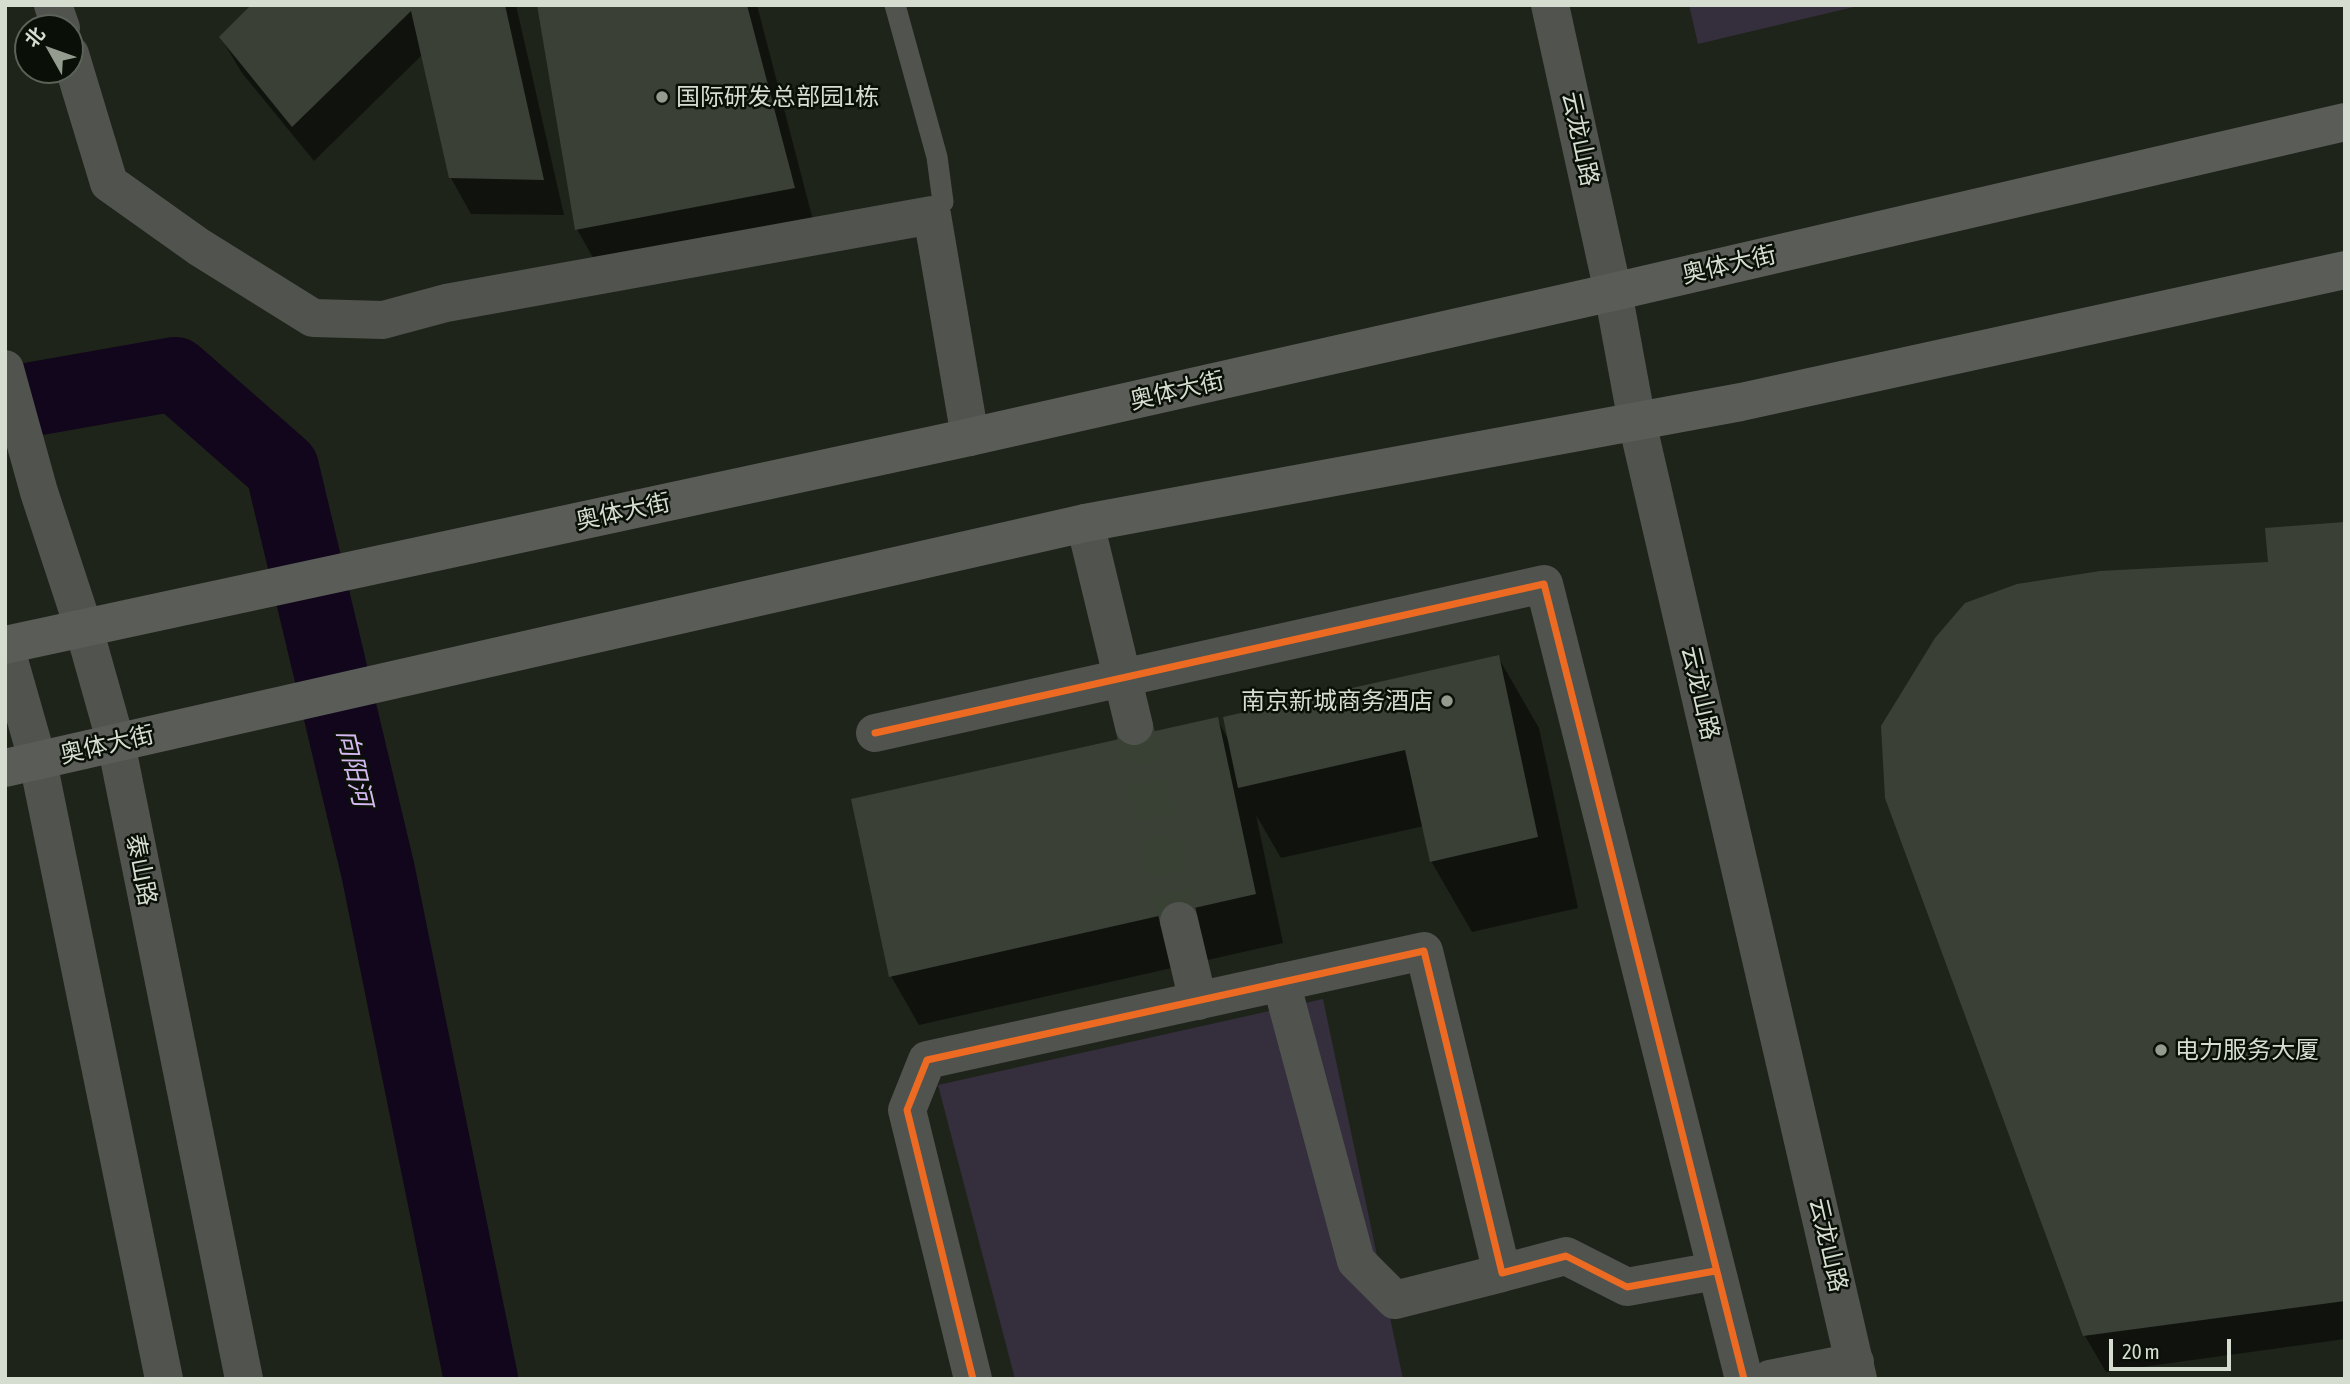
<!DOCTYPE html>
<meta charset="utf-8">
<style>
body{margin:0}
#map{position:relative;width:2350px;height:1384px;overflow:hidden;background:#1e2419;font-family:"Asap Condensed","Noto Sans SC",sans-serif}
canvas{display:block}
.frame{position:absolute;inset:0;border:7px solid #d4ddd0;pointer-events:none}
.north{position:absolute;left:14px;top:14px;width:70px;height:70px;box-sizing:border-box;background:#0a1007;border:2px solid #5b6257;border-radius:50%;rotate:310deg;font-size:19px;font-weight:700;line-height:28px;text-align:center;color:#d4ddd0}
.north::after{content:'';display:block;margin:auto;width:24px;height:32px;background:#949c90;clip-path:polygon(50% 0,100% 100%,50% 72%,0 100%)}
.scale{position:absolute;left:2109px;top:1339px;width:122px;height:32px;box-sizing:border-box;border:4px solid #d4ddd0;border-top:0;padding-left:9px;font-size:21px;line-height:24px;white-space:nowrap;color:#d4ddd0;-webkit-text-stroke:5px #0a1007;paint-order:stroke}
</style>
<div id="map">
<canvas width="2350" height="1384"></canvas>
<div class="frame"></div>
<div class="north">北</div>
<div class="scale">20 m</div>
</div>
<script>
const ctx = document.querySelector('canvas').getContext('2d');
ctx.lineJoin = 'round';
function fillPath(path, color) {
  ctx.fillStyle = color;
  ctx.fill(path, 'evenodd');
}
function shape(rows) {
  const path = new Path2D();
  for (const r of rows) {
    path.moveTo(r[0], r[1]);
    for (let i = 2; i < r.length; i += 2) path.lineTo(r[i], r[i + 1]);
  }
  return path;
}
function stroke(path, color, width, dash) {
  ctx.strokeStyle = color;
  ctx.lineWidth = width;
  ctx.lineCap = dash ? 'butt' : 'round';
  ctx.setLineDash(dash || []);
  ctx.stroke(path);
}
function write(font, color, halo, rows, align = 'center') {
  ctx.font = font + ' "Asap Condensed","Noto Sans SC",sans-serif';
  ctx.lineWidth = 5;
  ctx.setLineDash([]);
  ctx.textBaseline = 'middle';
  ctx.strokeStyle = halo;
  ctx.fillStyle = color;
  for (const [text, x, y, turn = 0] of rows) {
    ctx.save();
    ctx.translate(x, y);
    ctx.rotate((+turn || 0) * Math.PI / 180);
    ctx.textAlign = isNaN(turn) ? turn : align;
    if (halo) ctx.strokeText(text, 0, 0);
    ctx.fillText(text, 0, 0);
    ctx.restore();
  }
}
const green = shape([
 [1689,5,1862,5,1698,44],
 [1323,999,1403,1379,1015,1379,938,1085]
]);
const shadow = shape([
 [253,5,516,5,564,215,471,214,451,178,422,55,314,161,242,73,221,38],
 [538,5,757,5,814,224,597,265,577,229],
 [2345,524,2345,1339,2106,1372,2085,1336,2270,564],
 [1498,657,1539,728,1578,908,1472,932,1431,861,1424,826,1281,858,1256,815,1283,943,919,1025,891,976,1217,719,1228,739]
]);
const river = shape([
 [5,404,175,374,282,468,378,871,481,1379]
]);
const building = shape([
 [251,5,505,5,544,180,449,178,411,11,292,127,219,37],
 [537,5,747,5,795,188,575,230],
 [2345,522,2345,1301,2083,1336,1885,798,1881,726,1935,638,1965,603,2017,584,2100,571,2268,562,2265,528],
 [1499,655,1538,837,1430,862,1405,750,1238,788,1223,717],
 [1218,717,1256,894,889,977,851,799]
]);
const minorTunnel = shape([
 [1134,726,1179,921]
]);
const service = shape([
 [895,5,937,157,943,202]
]);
const minor = shape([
 [53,5,61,28],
 [70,54,109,183,199,247,313,318,383,320,446,303,932,215,970,437],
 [1085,523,1134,726],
 [875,733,1544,584,1744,1379],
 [1179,921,1198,1001],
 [1281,982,1356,1261,1395,1300,1502,1273],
 [973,1379,907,1110,927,1060,1424,951,1502,1273,1566,1256,1627,1287,1715,1271],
 [1770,1379,1855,1362]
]);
const tertiary = shape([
 [1550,5,1613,292,1637,422,1858,1379],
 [5,369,39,492,84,629,116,743,244,1379],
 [5,646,38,762,164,1379]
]);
const secondary = shape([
 [5,645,970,437,1613,292,2345,122],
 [5,768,1085,523,1741,402,2345,270]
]);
const cycleway = shape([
 [875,733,1544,584,1744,1379],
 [973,1379,907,1110,927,1060,1424,951,1502,1273,1566,1256,1627,1287,1715,1271]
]);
const markers = [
 [662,97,7,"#949c90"],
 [1447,701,7,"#949c90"],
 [2161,1050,7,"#949c90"]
];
const poiNames = [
 ["国际研发总部园1栋",676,97],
 ["南京新城商务酒店",1433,701,"right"],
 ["电力服务大厦",2175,1050]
];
const streetNames = [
 ["云龙山路",1580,139,78],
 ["奥体大街",1729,265,-13],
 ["奥体大街",1177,391,-13],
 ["奥体大街",623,512,-12],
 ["云龙山路",1700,693,77],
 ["奥体大街",107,745,-13],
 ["泰山路",141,870,79],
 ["云龙山路",1828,1245,77]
];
const waterNames = [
 ["向阳河",354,768,77]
];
fillPath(green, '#352e3d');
fillPath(shadow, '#0007');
stroke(river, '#11061b', 74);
fillPath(building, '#3a4036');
stroke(minorTunnel, '#394034', 38, [38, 19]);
stroke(service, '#50534e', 21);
stroke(minor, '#50534e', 38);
stroke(tertiary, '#50534e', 38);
stroke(secondary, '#5a5d57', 38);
stroke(cycleway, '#ed6a23', 7);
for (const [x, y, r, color] of markers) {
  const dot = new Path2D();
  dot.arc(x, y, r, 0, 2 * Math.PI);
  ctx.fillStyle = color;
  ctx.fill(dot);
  stroke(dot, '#0a1007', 2.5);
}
write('24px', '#d4ddd0', '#0a1007', poiNames, 'left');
write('24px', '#d4ddd0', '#0a1007', streetNames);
write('italic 26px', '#d6b9f2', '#0a1007', waterNames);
</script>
